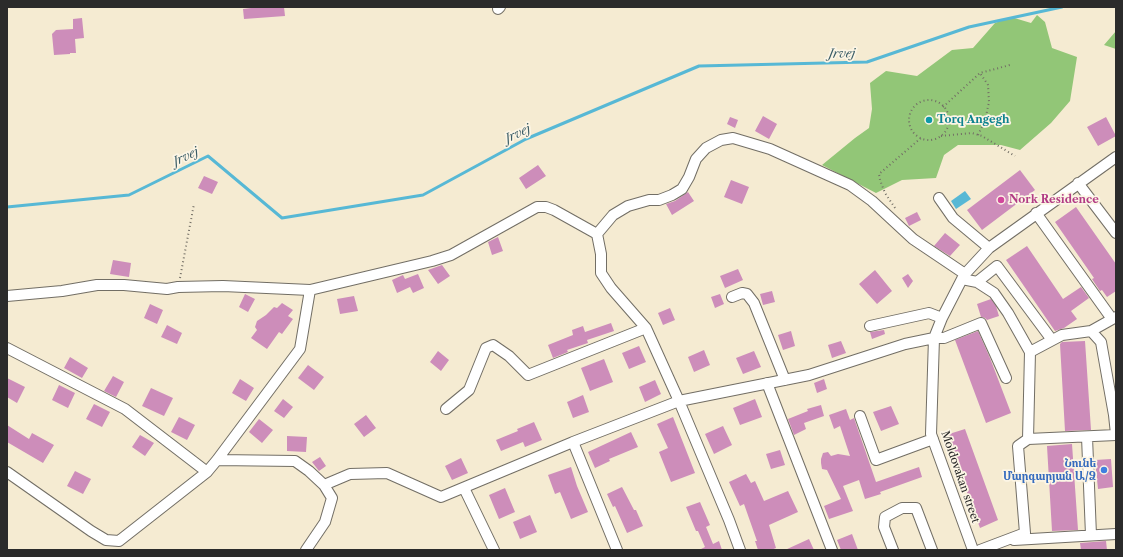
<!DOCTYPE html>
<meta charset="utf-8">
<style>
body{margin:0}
#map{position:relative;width:1123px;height:557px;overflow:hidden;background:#f5ebd2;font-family:"Libre Caslon Text",serif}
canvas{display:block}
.frame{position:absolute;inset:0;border:8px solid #2b2b2b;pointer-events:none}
</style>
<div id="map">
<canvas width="1123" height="557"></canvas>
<div class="frame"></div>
</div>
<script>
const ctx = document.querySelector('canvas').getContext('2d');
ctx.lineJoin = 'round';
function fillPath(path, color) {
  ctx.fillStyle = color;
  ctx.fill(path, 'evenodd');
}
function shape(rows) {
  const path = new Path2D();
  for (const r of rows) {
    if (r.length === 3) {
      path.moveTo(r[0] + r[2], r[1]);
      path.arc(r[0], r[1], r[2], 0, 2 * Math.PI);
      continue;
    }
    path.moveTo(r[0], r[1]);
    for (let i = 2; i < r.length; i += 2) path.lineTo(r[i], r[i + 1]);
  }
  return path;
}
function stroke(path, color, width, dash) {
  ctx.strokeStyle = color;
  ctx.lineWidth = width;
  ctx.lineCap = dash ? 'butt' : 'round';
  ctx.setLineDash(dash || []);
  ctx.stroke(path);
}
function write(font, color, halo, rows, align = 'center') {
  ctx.font = font + ' "Libre Caslon Text","Noto Serif Armenian",serif';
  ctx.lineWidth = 3.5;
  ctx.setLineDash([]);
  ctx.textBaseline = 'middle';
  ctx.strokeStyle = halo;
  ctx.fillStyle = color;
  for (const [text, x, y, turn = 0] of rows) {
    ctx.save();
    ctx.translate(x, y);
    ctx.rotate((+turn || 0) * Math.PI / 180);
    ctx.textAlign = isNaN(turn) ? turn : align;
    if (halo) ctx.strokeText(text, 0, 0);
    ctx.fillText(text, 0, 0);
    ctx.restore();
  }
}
const green = shape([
 [1037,15,1045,22,1052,48,1077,57,1070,101,1051,123,1020,150,1001,145,958,145,944,155,936,178,902,180,876,193,822,165,855,138,869,128,872,109,870,83,886,71,917,76,952,50,973,48,995,23,1011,17,1031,23],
 [1116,31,1116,49,1104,45]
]);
const water = shape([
 [965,191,971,199,956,209,951,201]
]);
const stream = shape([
 [7,207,129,195,208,156,282,218,423,195,526,139,699,66,867,62,969,27,1062,7]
]);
const building = shape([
 [259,7,284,7,285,16,244,19,243,9],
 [82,18,84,38,75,39,76,53,70,53,70,54,54,55,52,34,56,30,73,29,73,19],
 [763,116,777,124,769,139,755,131],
 [730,117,738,120,735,128,727,124],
 [1106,117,1116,136,1098,146,1087,127],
 [538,165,546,176,526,189,519,178],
 [1020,170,1035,190,982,230,967,210],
 [204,176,218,182,212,194,198,188],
 [731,180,749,187,742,204,724,197],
 [688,192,694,201,672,215,666,204,675,201],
 [1076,207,1116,264,1116,291,1107,297,1102,290,1100,291,1092,279,1094,278,1055,222],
 [917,212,921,220,909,226,905,218],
 [945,233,960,245,950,256,934,246],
 [498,237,503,251,492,255,488,242],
 [1027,246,1063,299,1081,287,1089,298,1071,311,1077,319,1064,328,1055,331,1006,260],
 [113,260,131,263,129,277,110,274],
 [442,265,450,276,438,284,428,270],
 [738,269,743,280,725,288,720,276],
 [875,270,892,291,877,304,859,284],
 [418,274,424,288,413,293,410,287,397,293,392,280,403,275,405,279],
 [908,274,913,281,908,288,902,278],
 [772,291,775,302,763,305,760,294],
 [245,294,255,299,248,312,239,307],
 [720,294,724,304,715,308,711,297],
 [354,296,358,311,340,314,337,299],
 [991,299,996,306,999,316,987,320,985,318,981,317,977,304],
 [282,303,293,310,288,316,293,319,282,334,279,332,267,349,251,338,257,330,255,327,257,321,266,315,274,307,277,308],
 [150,304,163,310,157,324,144,318],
 [670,308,675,320,663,325,658,313],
 [611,323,614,331,587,340,588,343,567,350,568,352,553,358,548,345,573,335,572,330,583,326,585,332],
 [167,325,182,333,177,344,161,337],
 [884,330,885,334,872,339,870,332],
 [791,331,795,346,783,350,778,335],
 [978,331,990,358,1011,413,986,423,955,340],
 [841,341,846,353,832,358,828,345],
 [1085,341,1091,430,1065,431,1060,344,1062,342],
 [639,346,646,362,629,369,622,353],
 [704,350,710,365,694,372,688,357],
 [438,351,449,360,441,371,430,362],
 [754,351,761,367,743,374,736,358],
 [70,357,88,368,82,378,64,368],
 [604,359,613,382,590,391,581,368],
 [308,365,324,377,314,390,298,378],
 [113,376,124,382,116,397,104,391],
 [7,378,25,387,17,403,7,397],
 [240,379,254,388,246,401,232,393],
 [824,379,827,389,817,393,814,383],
 [655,380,661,394,645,402,639,387],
 [59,385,75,393,68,408,52,400],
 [151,388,173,398,164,416,142,406],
 [583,395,589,412,573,418,567,402],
 [283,399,293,407,284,418,274,411],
 [755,399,762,417,740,425,733,408],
 [94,404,110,412,102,427,86,419],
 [821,405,824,416,804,423,806,429,794,435,788,419,808,411,807,409],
 [891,406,899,424,881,431,873,412],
 [846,409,850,420,854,418,876,482,919,467,922,477,880,492,881,494,865,499,859,480,843,486,853,511,829,519,824,506,841,499,827,470,822,469,821,463,821,459,823,453,828,452,831,456,838,454,850,456,840,426,834,429,829,415],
 [366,415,376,428,364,437,354,424],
 [179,417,195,425,187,440,171,432],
 [673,417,695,473,671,482,659,452,668,448,657,424],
 [259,419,273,430,262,443,249,432],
 [534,422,542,440,525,447,523,442,501,451,496,440,518,431,517,429],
 [7,425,29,439,32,433,54,445,43,463,7,442],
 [723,426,732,445,714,454,705,434],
 [965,429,998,520,980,528,946,435],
 [631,432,638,447,609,459,610,461,595,468,588,452],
 [140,435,154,443,145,456,132,447],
 [287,436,307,437,306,452,287,451],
 [1072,444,1078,530,1052,531,1047,446],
 [780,450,785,465,771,469,766,454],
 [320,457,326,466,319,471,312,462],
 [461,458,468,473,452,480,445,466],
 [1111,459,1113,487,1098,489,1095,460],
 [571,467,577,486,588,512,571,519,560,492,555,494,548,475],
 [75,471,91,479,83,494,67,486],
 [746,474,751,483,755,481,764,501,788,491,798,512,769,525,776,548,771,550,758,550,755,541,757,541,744,504,740,506,729,482],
 [622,487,634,510,636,510,643,526,627,533,615,506,613,507,607,494],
 [505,488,515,512,499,519,489,495],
 [700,502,710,525,706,527,713,544,719,541,722,550,699,550,705,547,698,531,696,531,686,507],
 [530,515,537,532,520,539,513,522],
 [852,534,858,550,841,550,837,540],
 [809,539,814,550,785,550],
 [1106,541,1107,550,1081,550,1080,543]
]);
const path = shape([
 [929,120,20],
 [943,107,980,73,1010,65],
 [978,135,985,121,989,102,988,85,980,73],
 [941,136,972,133,982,136,1015,156],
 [895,208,885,193,880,180,879,174,921,138],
 [180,278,194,204]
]);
const minor = shape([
 [498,9,500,7],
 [1078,183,1116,233],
 [939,198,953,218,989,248],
 [1036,213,1112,319],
 [597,234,613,215,628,206,649,200,659,200,672,195,682,189,689,177,696,159,706,148,721,140,733,138,770,149,850,185,872,201,913,239,965,274],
 [597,234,601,254,601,273,611,288,646,328,679,401,729,520,740,550],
 [962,279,977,282,994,293,1008,313,1030,352,1062,335,1091,331,1101,342,1114,415,1116,434],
 [977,282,997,266,1052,340],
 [7,296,62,291,97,285,124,285,167,289,178,287,223,286,310,290,432,261,451,255,537,207,546,207,554,210,597,234],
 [732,297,742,293,747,294,754,303,785,380],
 [870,326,929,313,942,318],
 [1091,331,1116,317],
 [7,348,125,409,207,472],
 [767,383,832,550],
 [446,409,469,390,486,348,493,345,509,356,528,375,646,328],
 [860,416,876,460,933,439],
 [1087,437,1091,535],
 [1028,439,1030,352],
 [573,442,617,550],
 [217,460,295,461,309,471,324,485,350,474,387,473,441,497,573,442,679,401,809,375,905,344,934,338,944,338,981,323,1006,378],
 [7,472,91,531,106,540,119,541,207,472,217,460,300,349,310,290],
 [464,488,494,550],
 [1014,540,1116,534],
 [306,550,325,522,332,498,324,485],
 [893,550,884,527,885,517,902,508,916,508,932,550],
 [973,550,931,434,934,338,942,318,962,279,965,274,989,248,1116,157],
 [980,550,1025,533,1018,446,1028,439,1116,435]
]);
const markers = [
 [929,120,4,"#0f9aa8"],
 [1001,200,4,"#d1479c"],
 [1104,470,4,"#3f7fe0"]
];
const cultureNames = [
 ["Torq Angegh",937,120]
];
const hotelNames = [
 ["Nork Residence",1009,200]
];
const shopNames = [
 ["Նունե",1096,464],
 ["Մարգարյան Ա/Ձ",1096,477]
];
const streetNames = [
 ["Moldovakan street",960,477,71]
];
const waterNames = [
 ["Jrvej",842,54,-1],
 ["Jrvej",518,134,-26],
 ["Jrvej",186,157,-26]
];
fillPath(green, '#92c677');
fillPath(water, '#57b8d5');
stroke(stream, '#57b8d5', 3);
fillPath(building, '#cd8dba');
stroke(minor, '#726e65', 12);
stroke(path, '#726e65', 2, [1, 3]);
stroke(minor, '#fff', 10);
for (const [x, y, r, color] of markers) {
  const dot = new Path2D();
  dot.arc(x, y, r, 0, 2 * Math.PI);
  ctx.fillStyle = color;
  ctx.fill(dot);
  stroke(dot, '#fcf5e5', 1.5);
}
write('bold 11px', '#0d838f', '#fcf5e5', cultureNames, 'left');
write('bold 11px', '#b23c85', '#fcf5e5', hotelNames, 'left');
write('bold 11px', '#366cbe', '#fcf5e5', shopNames, 'right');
write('11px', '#2b2b2b', '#fcf5e5', streetNames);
write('italic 12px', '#3a5c66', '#fcf5e5', waterNames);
</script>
